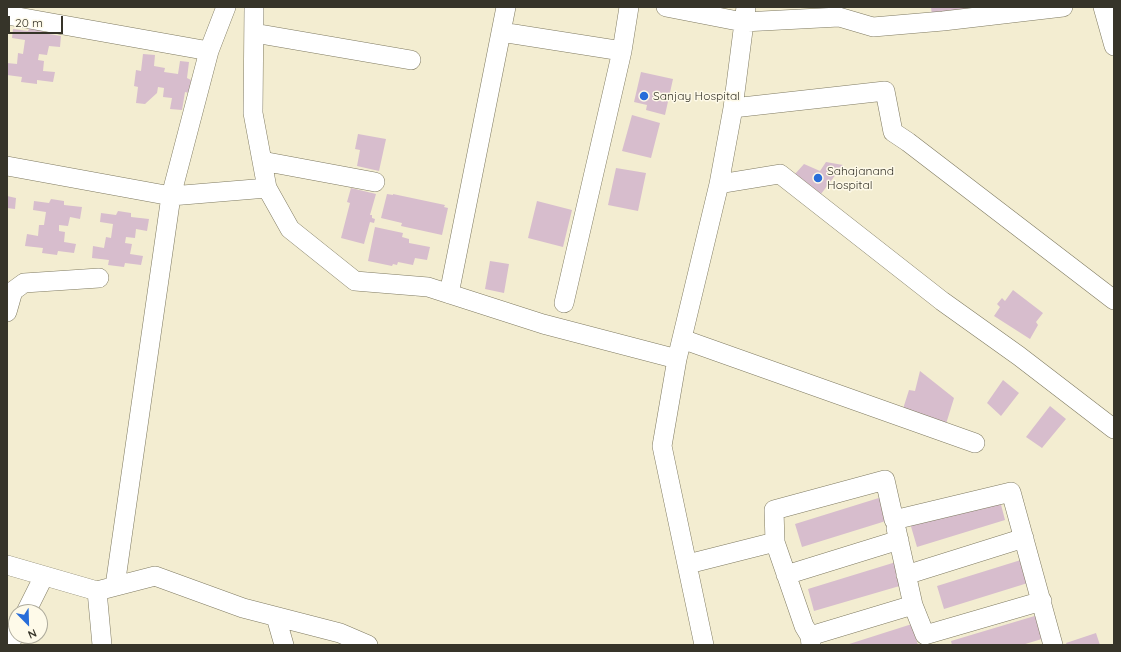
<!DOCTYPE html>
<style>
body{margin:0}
#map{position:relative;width:1121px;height:652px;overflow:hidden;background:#f3edd1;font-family:Quicksand,sans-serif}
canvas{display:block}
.frame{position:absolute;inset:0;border:8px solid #363429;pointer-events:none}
.north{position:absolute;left:8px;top:604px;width:40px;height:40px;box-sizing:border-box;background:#fefae9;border:1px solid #aeab9c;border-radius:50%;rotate:157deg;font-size:11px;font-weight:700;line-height:16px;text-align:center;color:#363429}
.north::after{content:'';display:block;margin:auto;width:14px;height:18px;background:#286dd9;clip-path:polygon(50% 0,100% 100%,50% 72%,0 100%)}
.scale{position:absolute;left:8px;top:16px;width:55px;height:18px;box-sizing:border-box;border:2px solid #363429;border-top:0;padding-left:5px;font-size:12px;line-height:14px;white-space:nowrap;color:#363429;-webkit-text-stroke:3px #fefae9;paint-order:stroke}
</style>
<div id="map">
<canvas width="1121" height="652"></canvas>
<div class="frame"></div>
<div class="north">N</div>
<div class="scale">20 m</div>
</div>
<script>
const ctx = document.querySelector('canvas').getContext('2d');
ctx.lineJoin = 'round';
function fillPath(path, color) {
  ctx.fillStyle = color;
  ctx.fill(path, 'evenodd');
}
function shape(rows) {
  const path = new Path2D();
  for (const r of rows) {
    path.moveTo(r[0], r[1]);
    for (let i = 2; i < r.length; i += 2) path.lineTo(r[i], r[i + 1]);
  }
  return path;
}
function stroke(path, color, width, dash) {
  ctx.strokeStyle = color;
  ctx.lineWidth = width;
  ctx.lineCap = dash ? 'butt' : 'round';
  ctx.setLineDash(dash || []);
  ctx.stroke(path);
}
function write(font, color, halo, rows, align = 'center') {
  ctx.font = font + ' Quicksand,sans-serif';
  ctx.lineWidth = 3;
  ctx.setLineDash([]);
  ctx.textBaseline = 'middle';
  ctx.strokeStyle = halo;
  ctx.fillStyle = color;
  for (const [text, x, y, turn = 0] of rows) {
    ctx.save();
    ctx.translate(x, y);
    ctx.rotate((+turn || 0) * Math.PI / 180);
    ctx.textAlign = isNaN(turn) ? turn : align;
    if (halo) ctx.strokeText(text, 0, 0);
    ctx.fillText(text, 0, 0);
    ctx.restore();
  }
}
const building = shape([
 [931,7,970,7,971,13,932,16],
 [30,27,44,29,43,33,61,36,60,47,49,46,47,55,39,54,38,60,44,61,43,71,55,72,53,82,37,80,37,84,21,82,22,77,7,75,7,63,17,64,18,53,23,54,25,40,12,38,13,29,28,31],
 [143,54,155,55,154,66,165,68,164,72,178,74,180,61,189,62,187,78,191,80,189,93,185,92,182,110,170,109,172,98,163,97,164,88,158,87,157,93,145,104,136,103,138,87,134,86,136,70,141,71],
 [641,72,673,79,665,115,646,110,647,105,634,102],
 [632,115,660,123,651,158,622,151],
 [358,134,386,139,379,171,357,166,360,150,355,149],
 [826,162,843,165,821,194,795,174,804,164,820,171],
 [616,168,646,173,638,211,608,205],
 [351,188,376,194,370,215,372,215,372,218,375,219,374,223,370,222,364,244,341,238,350,203,347,202],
 [387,194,393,195,393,194,445,205,444,207,448,208,442,235,401,226,402,223,381,218],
 [7,196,16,198,15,209,7,208],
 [51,199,64,201,64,205,82,207,80,219,70,217,68,226,59,225,59,231,65,232,64,242,76,244,74,253,58,251,57,255,42,253,43,248,25,246,27,234,38,236,39,225,44,225,46,212,33,210,34,201,49,203],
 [537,201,572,210,563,247,528,238],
 [118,211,131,213,131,217,149,219,147,231,136,229,135,238,126,237,125,243,132,244,130,254,143,256,141,265,125,263,124,267,108,265,109,260,92,258,93,246,104,248,106,237,111,238,113,224,100,222,101,213,116,215],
 [375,227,403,233,402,237,409,239,409,243,430,247,427,260,415,258,413,265,398,262,397,265,393,264,392,266,368,261],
 [490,261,509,264,504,293,485,289],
 [1013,290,1043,313,1036,322,1038,325,1030,339,994,316,1000,307,997,304,1002,298,1005,301],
 [920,371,954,398,946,424,902,412,909,390,915,391],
 [1003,380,1019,393,1001,416,987,403],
 [1050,406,1066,419,1042,448,1026,437],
 [882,497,889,520,802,547,795,524],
 [999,497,1005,520,917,547,910,523],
 [1024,559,1031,582,944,609,937,586],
 [896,562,903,585,814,611,808,589],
 [1038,615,1045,638,1022,645,952,645,951,641],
 [912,624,918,645,846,645],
 [1096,633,1100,645,1067,645,1066,643]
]);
const minor = shape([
 [254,7,253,113,267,188,290,229,355,281,428,287,543,324,677,359],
 [666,7,743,22,839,17,873,27,943,21,1063,7],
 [1103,7,1114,46],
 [7,15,209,51],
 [501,32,622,51],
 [254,33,411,60],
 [733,108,885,91,893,132,908,142,1114,300],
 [262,161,375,182],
 [7,166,171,196,267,188],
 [719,184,780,174,942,301,1019,356,1114,429],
 [449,294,506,7],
 [564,303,622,51,629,7],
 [7,312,13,291,24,283,99,278],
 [682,339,975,443],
 [896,528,913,605],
 [775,542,804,626,810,636],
 [688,564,775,542,774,510,885,480,894,520,1011,492,1053,645],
 [7,565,97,591,155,576,243,608,340,633,368,645],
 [786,575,899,540],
 [906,575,1024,538],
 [115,586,171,196,209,51,226,7],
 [97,591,102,645],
 [26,612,44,576],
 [276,617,284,645],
 [9,645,16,632],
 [704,645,662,446,677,359,719,184,733,108,746,7],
 [811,645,810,636,913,605,925,635,1042,601]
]);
const markers = [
 [644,96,5,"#286dd9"],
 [818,178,5,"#286dd9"]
];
const poiNames = [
 ["Sanjay Hospital",653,96],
 ["Sahajanand",827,171],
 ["Hospital",827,185]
];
fillPath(building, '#d7bdcd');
stroke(minor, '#7f7a61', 20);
stroke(minor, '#fff', 19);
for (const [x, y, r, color] of markers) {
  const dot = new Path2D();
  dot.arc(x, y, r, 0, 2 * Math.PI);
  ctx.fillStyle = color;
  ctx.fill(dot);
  stroke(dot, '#fefae9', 1.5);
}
write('12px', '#363429', '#fefae9', poiNames, 'left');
</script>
